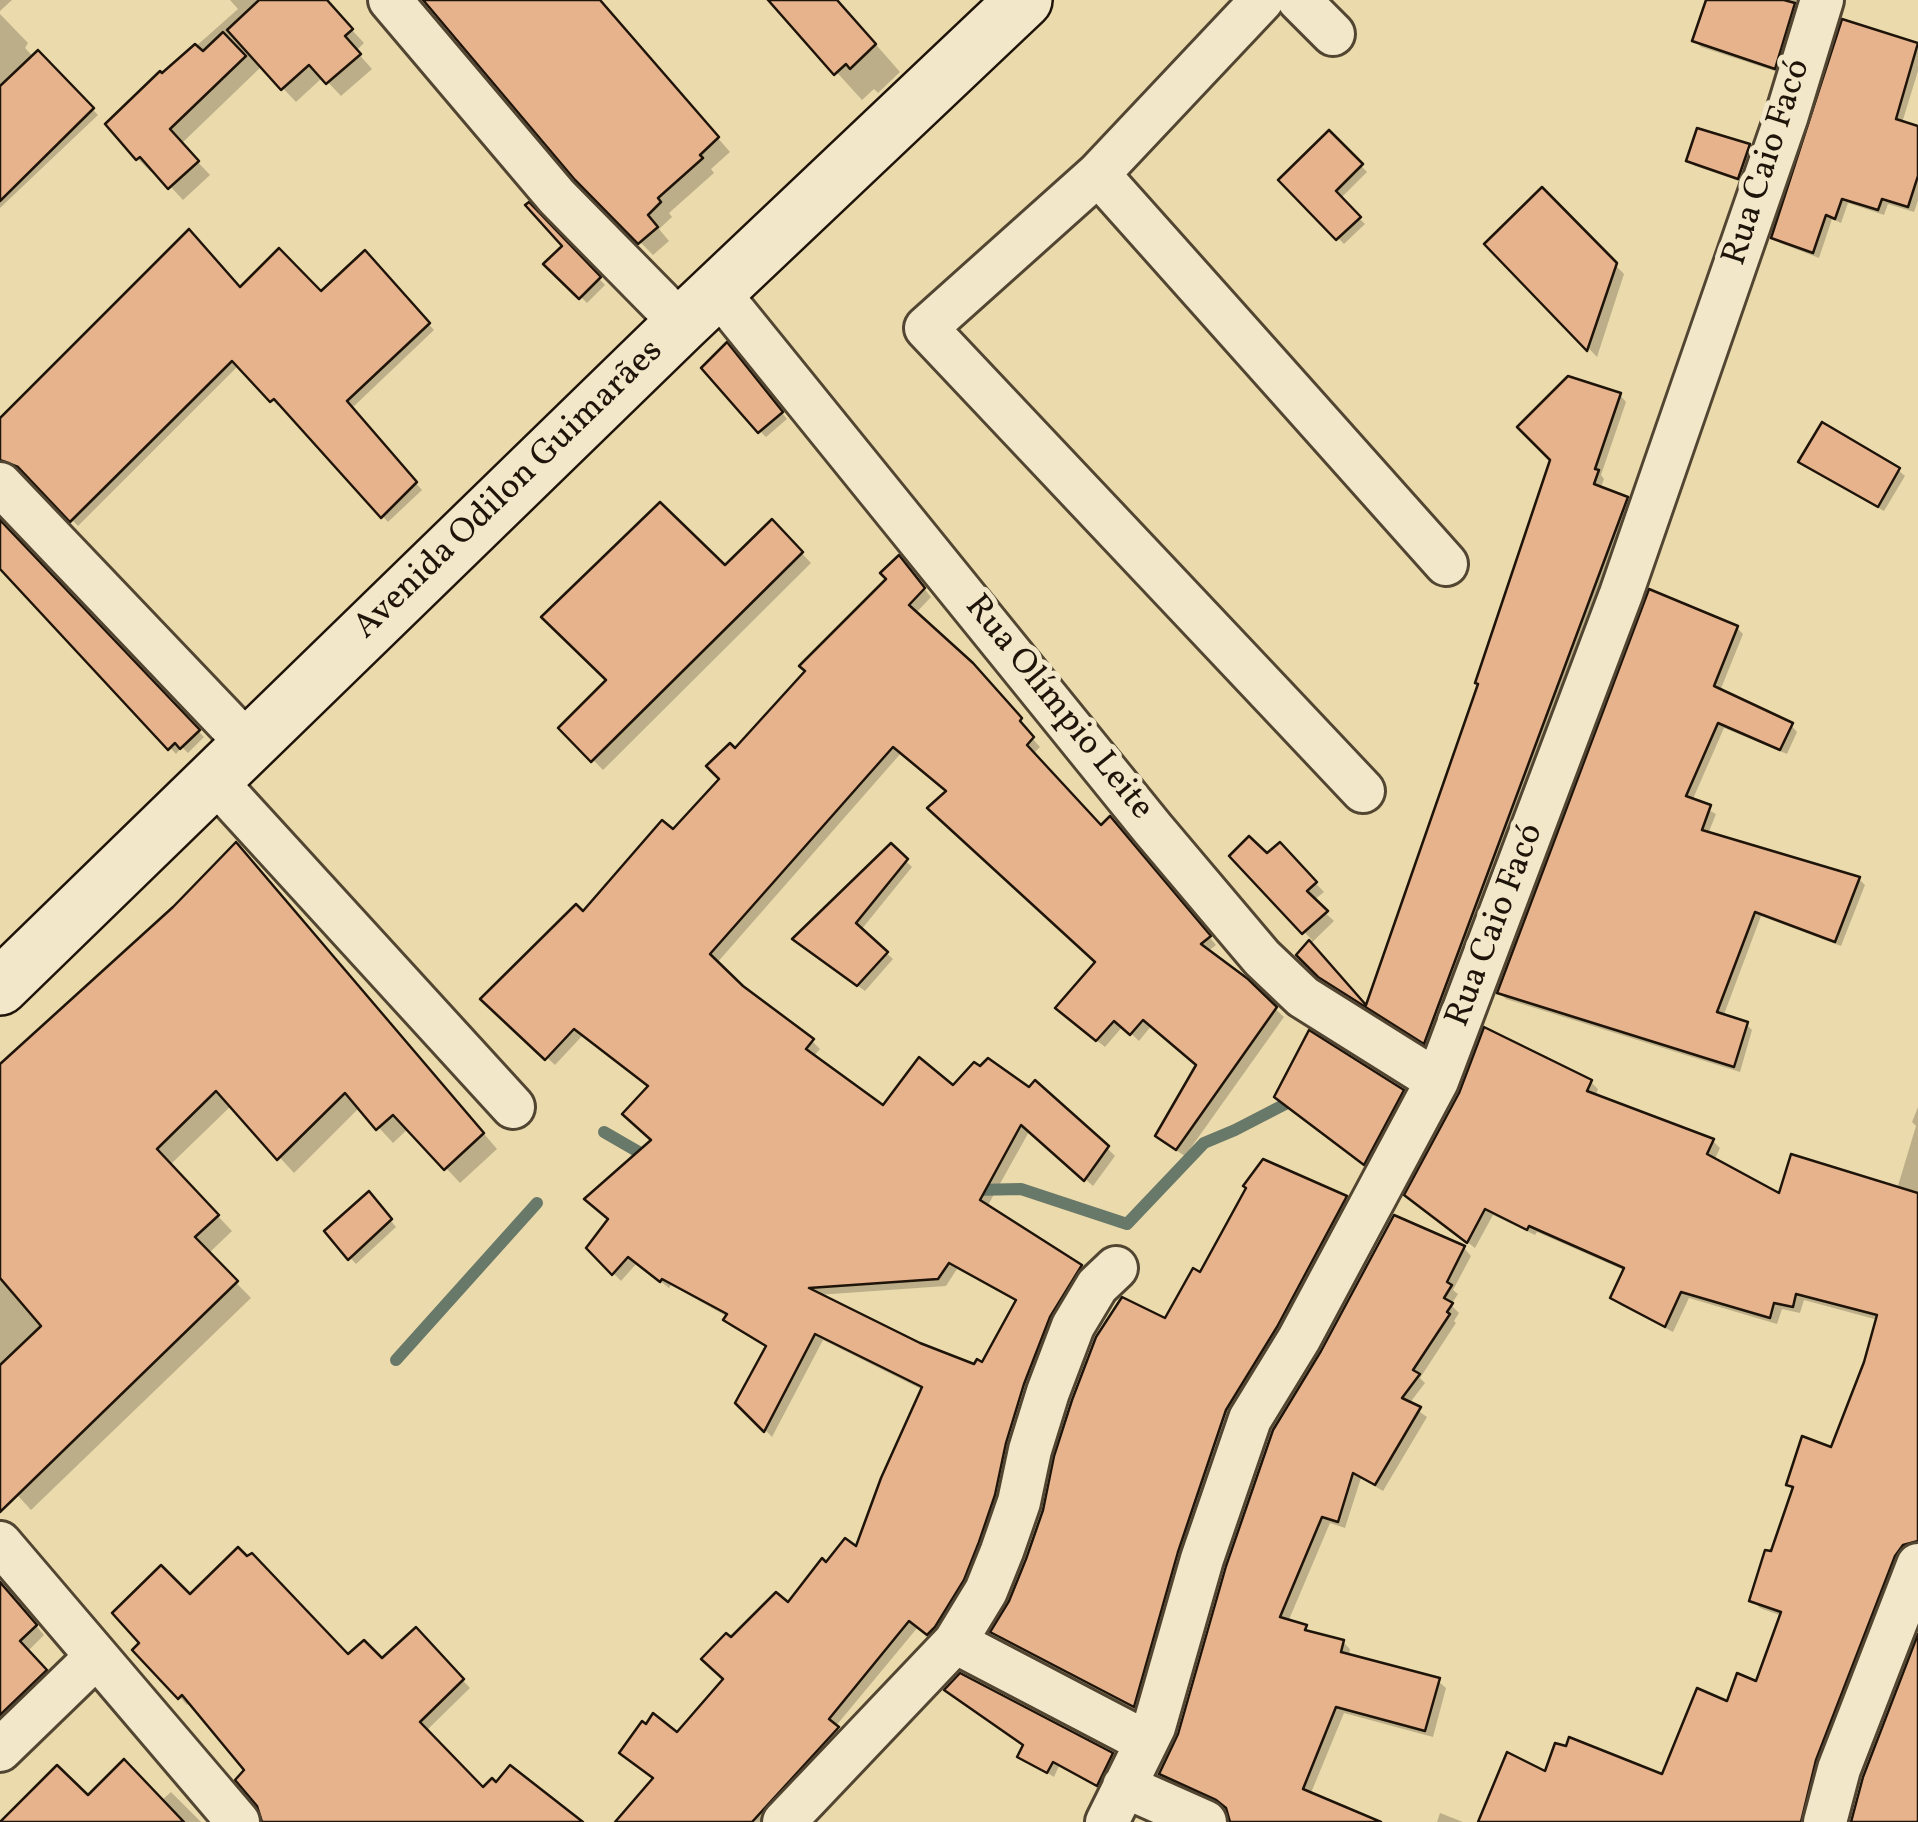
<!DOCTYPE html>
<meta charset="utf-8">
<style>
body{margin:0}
canvas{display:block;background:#ebdaab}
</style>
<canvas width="1918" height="1822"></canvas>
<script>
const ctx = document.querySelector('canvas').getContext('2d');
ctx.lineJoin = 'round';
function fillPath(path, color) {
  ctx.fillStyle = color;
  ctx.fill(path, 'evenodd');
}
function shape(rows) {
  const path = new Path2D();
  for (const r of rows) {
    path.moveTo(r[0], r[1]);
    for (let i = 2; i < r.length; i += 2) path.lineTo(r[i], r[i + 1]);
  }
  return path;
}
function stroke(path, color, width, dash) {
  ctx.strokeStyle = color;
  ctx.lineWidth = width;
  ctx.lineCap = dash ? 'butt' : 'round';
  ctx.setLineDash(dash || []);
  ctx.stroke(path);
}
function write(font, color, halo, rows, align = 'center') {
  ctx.font = font + ' Vollkorn,serif';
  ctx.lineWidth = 10;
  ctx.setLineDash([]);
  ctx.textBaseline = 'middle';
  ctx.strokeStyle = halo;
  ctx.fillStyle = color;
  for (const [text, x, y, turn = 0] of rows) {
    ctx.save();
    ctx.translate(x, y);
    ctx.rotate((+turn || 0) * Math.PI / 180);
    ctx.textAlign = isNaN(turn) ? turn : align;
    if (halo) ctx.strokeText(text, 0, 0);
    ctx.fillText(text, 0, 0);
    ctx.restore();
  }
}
const shadow = shape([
 [0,0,12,0,0,11],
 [230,0,328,0,326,2,364,43,356,51,372,69,341,96,323,77,296,102,262,66,181,144,210,175,183,200,154,169,151,172,138,159,108,124,238,9],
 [426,0,599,0,730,152,711,169,714,173,669,213,672,217,659,229,669,241,653,255,577,178],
 [771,0,837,0,900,72,878,93,874,89,862,100],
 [1709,0,1803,0,1781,73,1701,47,1695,41],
 [0,14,28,43,25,48,49,73,53,69,98,115,0,208],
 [1844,22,1918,45,1918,71,1902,123,1918,128,1918,200,1914,212,1888,204,1884,215,1848,203,1841,223,1832,219,1819,258,1780,243,1774,237],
 [1329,133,1367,172,1340,199,1365,224,1344,244,1281,180],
 [1749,147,1755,153,1745,183,1695,166,1689,160],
 [1542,191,1624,274,1597,357,1487,244],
 [540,217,605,285,587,303,547,264,566,246],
 [365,254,434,330,351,409,422,490,388,522,281,403,278,406,239,365,78,526,26,472,16,466,0,465,0,421,240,290,321,294],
 [732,352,787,419,766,437,760,431],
 [1620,395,1626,402,1601,475,1604,479,1600,489,1627,499,1633,505,1431,1048,1367,1008,1480,685,1553,460],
 [1808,467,1898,470,1905,476,1884,511],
 [772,522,811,563,603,770,562,728],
 [0,523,204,737,188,753,182,747,176,754,0,566],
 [906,566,931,597,915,614,980,674,1028,728,1025,730,1040,747,1033,754,1101,829,1118,827,1216,945,1207,952,1246,981,1284,1017,1185,1156,1166,1144,1159,1136,1199,1065,1152,1025,1139,1041,1123,1026,1105,1047,1066,1016,1098,963,948,792,902,752,716,964,742,988,812,1041,820,1049,813,1057,884,1109,954,1088,1107,1148,1115,1156,1093,1186,1030,1130,987,1207,1088,1275,971,1588,936,1641,918,1627,835,1727,844,1736,766,1822,618,1822,656,1779,677,1735,726,1679,731,1641,788,1606,826,1565,857,1550,923,1390,823,1340,772,1437,738,1402,768,1347,734,1327,727,1319,728,1317,671,1285,669,1288,637,1263,621,1281,589,1248,611,1220,654,1141,650,1087,583,1035,555,1065,483,999,673,832,722,779,735,751],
 [957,1269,1017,1302,983,1365,975,1367,919,1345,817,1295,946,1286],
 [1737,628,1743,634,1720,691,1791,725,1797,732,1787,754,1724,728,1692,801,1716,814,1708,834,1859,879,1865,885,1841,946,1761,916,1723,1017,1746,1024,1752,1030,1740,1072,1506,999,1500,993],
 [1280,845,1324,892,1313,901,1334,921,1299,955,1312,940,1232,856,1267,857],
 [891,847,912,867,861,930,893,959,865,991,801,945],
 [251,861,497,1149,460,1183,409,1128,393,1143,360,1107,294,1173,232,1105,170,1165,232,1231,208,1254,251,1298,31,1510,0,1476,0,1068],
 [1591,1082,1598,1089,1595,1097,1713,1141,1720,1148,1714,1161,1781,1197,1897,1189,1916,1126,1912,1122,1918,1107,1918,1549,1810,1822,1481,1822,1546,1774,1663,1778,1728,1704,1757,1684,1782,1616,1760,1608,1752,1600,1795,1490,1789,1484,1832,1450,1867,1363,1878,1320,1804,1300,1800,1313,1782,1309,1777,1324,1689,1298,1673,1332,1620,1305,1613,1297,1626,1271,1537,1232,1535,1235,1493,1215,1475,1248,1415,1202],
 [1402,1092,1408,1098,1371,1169,1284,1103],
 [1346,1198,1353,1205,1141,1713,1001,1639,993,1632,1166,1321,1201,1275],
 [374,1200,396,1227,356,1264,327,1232],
 [1395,1219,1464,1248,1471,1256,1453,1290,1458,1294,1451,1305,1459,1313,1454,1321,1456,1323,1420,1378,1425,1383,1409,1404,1427,1417,1383,1491,1361,1478,1345,1528,1330,1523,1288,1622,1305,1627,1312,1634,1343,1642,1350,1649,1349,1656,1438,1681,1446,1688,1433,1737,1344,1713,1299,1822,1232,1822,1229,1811,1169,1781,1162,1774,1180,1735,1323,1352],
 [190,1597,348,1657,382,1662,416,1631,470,1688,426,1731,483,1790,582,1822,295,1822,191,1701,187,1705,136,1650],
 [20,1607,44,1635,28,1651,54,1680,0,1733,0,1609],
 [1112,1755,1118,1761,1103,1791,1059,1766,1054,1777,1020,1756],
 [171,1792,201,1822,2,1822,88,1798,161,1801],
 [1440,1813,1463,1822,1437,1822]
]);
const stream = shape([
 [604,1132,649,1158],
 [973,1190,1021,1189,1127,1224,1204,1143,1235,1130,1297,1098],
 [396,1360,537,1203]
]);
const building = shape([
 [259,0,327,0,353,29,345,36,361,54,326,84,309,65,281,90,227,30,259,0],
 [423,0,600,0,719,137,700,155,703,158,658,198,661,202,648,215,658,227,638,244,575,180,423,0],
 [768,0,837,0,876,44,850,69,846,64,834,75,768,0],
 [1706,0,1784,0,1795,3,1775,69,1692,41,1706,0],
 [1842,19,1918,43,1896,119,1918,126,1918,176,1908,207,1882,199,1878,210,1842,199,1835,219,1826,215,1813,253,1771,238,1842,19],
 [223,32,246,56,170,129,199,161,168,189,140,157,136,160,105,124,160,71,162,73,195,44,203,51,223,32],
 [38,50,94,108,0,201,0,86,38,50],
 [1697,128,1750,144,1738,179,1686,161,1697,128],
 [1329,130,1363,164,1336,191,1361,217,1336,240,1278,180,1329,130],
 [1542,187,1617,263,1587,351,1484,244,1542,187],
 [529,202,601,277,579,299,543,264,562,246,525,205,529,202],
 [189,229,240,287,279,248,321,291,365,250,430,323,347,401,417,482,381,518,274,399,270,402,232,361,70,522,18,467,0,460,0,418,189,229],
 [727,342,783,412,758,433,701,368,727,342],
 [1568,376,1621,393,1595,469,1599,470,1594,484,1628,497,1424,1044,1318,977,1296,955,1309,940,1366,1005,1478,684,1475,683,1550,460,1517,427,1568,376],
 [1822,422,1900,468,1878,507,1798,462,1822,422],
 [660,502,725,565,772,519,803,552,591,762,558,728,606,680,541,617,660,502],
 [0,520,200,730,180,749,175,743,168,750,0,569,0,520],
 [899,555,925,588,909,605,973,663,1022,718,1020,721,1034,737,1027,745,1101,825,1110,816,1211,936,1201,944,1248,979,1277,1007,1176,1150,1155,1136,1196,1065,1143,1020,1130,1035,1114,1021,1096,1041,1055,1008,1095,962,927,808,946,791,893,747,710,954,743,986,814,1039,806,1049,883,1105,919,1057,953,1085,974,1062,980,1066,988,1058,1029,1087,1035,1080,1109,1146,1084,1181,1021,1125,980,1200,1082,1265,1050,1317,1024,1384,1006,1443,995,1495,979,1542,964,1580,935,1627,927,1635,909,1621,829,1719,839,1727,752,1822,615,1822,653,1778,619,1753,642,1721,646,1724,653,1713,677,1732,723,1679,701,1659,726,1633,731,1637,776,1592,788,1602,822,1558,826,1562,845,1538,856,1546,881,1478,922,1387,815,1334,764,1432,735,1403,766,1346,723,1320,727,1314,662,1279,660,1282,628,1257,612,1275,586,1248,608,1219,584,1199,651,1140,622,1114,648,1086,574,1029,545,1060,480,999,576,904,583,911,662,820,673,829,719,779,706,766,730,743,735,748,805,671,799,666,886,579,880,573,899,555],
 [949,1263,1016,1300,982,1362,977,1359,974,1364,920,1343,809,1288,938,1279,949,1263],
 [1649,589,1738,626,1714,686,1793,723,1780,750,1718,723,1686,796,1711,805,1702,830,1860,877,1835,942,1755,912,1717,1012,1748,1022,1734,1067,1497,993,1649,589],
 [1249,836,1267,853,1280,842,1317,882,1307,891,1328,911,1302,934,1229,856,1249,836],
 [236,842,484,1133,444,1170,393,1115,376,1130,345,1093,277,1160,216,1091,157,1149,219,1215,195,1237,238,1281,0,1512,0,1365,41,1326,0,1278,0,1064,173,907,236,842],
 [891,843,908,859,856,923,888,952,857,986,792,939,891,843],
 [1484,1027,1592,1080,1587,1091,1714,1139,1707,1154,1779,1193,1791,1154,1918,1193,1918,1541,1903,1545,1895,1556,1816,1760,1801,1822,1478,1822,1507,1752,1545,1771,1555,1743,1566,1746,1569,1737,1662,1774,1697,1688,1727,1701,1737,1673,1756,1681,1781,1612,1749,1601,1765,1550,1771,1551,1793,1487,1786,1485,1802,1436,1831,1447,1864,1362,1877,1315,1796,1294,1793,1307,1774,1303,1770,1318,1681,1292,1665,1327,1610,1298,1624,1268,1529,1226,1527,1230,1485,1209,1467,1243,1404,1195,1459,1093,1484,1027],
 [1309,1030,1404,1090,1364,1165,1274,1097,1309,1030],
 [1263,1159,1347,1196,1277,1327,1226,1410,1178,1552,1134,1707,990,1632,1009,1601,1026,1559,1043,1510,1054,1456,1072,1400,1096,1337,1122,1297,1165,1318,1193,1268,1200,1272,1246,1188,1243,1186,1263,1159],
 [369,1191,392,1219,348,1260,324,1231,369,1191],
 [1394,1215,1465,1246,1447,1282,1452,1285,1444,1298,1453,1303,1447,1312,1450,1314,1413,1370,1420,1374,1402,1398,1421,1407,1375,1485,1353,1473,1338,1522,1322,1517,1280,1617,1307,1625,1305,1630,1344,1640,1341,1652,1440,1678,1425,1731,1336,1707,1303,1789,1381,1822,1230,1822,1226,1808,1216,1800,1159,1774,1178,1734,1226,1566,1273,1430,1321,1351,1394,1215],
 [238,1547,247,1556,252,1553,348,1654,364,1640,382,1658,416,1627,464,1679,420,1722,483,1787,492,1778,496,1782,510,1765,583,1822,262,1822,257,1806,235,1780,244,1770,182,1695,178,1699,132,1650,139,1643,112,1613,161,1565,190,1594,238,1547],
 [0,1582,37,1625,20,1641,47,1670,0,1715,0,1582],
 [1918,1634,1918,1822,1851,1822,1863,1777,1918,1634],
 [960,1673,1113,1753,1097,1786,1053,1762,1047,1773,1017,1757,1023,1745,944,1690,960,1673],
 [124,1759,184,1822,0,1822,57,1765,88,1795,124,1759]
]);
const street = shape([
 [390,0,557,197,682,324],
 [1262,0,1098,174,926,328,1363,791],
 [1299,0,1333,34],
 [1098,174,1446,564],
 [718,292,1153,829,1262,958,1303,997,1437,1081],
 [0,484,248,744],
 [214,780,513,1107],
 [0,1543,238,1822],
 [955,1642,1146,1742],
 [0,1750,96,1657],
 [1124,1786,1205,1822],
 [784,1822,955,1642,986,1591,1002,1551,1019,1502,1030,1450,1048,1392,1073,1326,1097,1286,1116,1268],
 [1107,1822,1154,1727,1202,1559,1250,1419,1299,1339,1437,1081,1621,594,1787,115,1822,0],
 [1825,1822,1839,1769,1918,1565]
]);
const secondary = shape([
 [0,987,682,324,1024,0]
]);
const streetNames = [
 ["Rua Caio Facó",1769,163,-72],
 ["Avenida Odilon Guimarães",510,491,-44],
 ["Rua Olímpio Leite",1057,709,51],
 ["Rua Caio Facó",1497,926,-69]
];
fillPath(shadow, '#0003');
stroke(stream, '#687869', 12);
fillPath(building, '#e6b38c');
stroke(building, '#1f140a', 2.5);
stroke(street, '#524632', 48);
stroke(secondary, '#1f140a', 60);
stroke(street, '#f2e7c8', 42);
stroke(secondary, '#f2e7c8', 55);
write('35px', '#1f140a', '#f2e7c8', streetNames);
</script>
